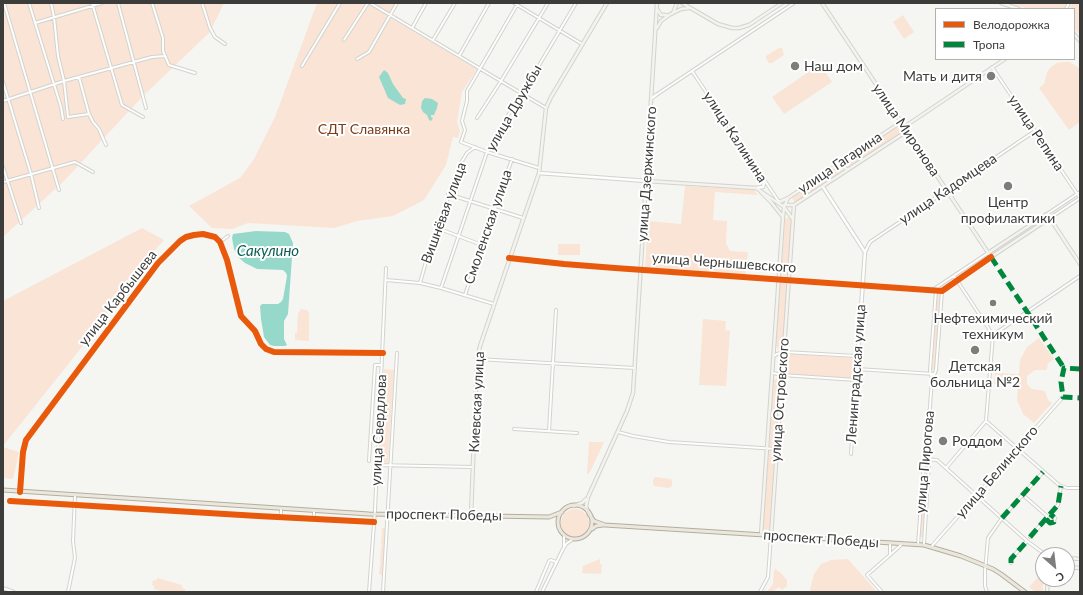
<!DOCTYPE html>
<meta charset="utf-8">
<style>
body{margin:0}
#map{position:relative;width:1083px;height:595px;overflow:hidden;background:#f5f6f1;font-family:Lato,sans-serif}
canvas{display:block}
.frame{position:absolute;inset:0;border:4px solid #3c3d3a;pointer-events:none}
.legend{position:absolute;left:935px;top:8px;width:140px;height:52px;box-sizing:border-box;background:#fff;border:1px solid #b1b1b0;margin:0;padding:5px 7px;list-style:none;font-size:12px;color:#3c3d3a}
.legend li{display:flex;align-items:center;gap:8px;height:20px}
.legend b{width:20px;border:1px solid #b1b1b0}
.north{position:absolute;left:1035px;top:547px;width:40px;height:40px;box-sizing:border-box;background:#fff;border:1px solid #b1b1b0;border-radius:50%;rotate:152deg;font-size:11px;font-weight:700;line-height:16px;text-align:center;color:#3c3d3a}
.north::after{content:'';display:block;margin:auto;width:14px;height:18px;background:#7d7e7a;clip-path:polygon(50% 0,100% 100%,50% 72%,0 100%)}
</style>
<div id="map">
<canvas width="1083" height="595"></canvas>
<div class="frame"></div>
<ul class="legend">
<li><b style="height:5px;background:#e8590c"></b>Велодорожка</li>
<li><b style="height:5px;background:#00873e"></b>Тропа</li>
</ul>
<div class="north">С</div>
</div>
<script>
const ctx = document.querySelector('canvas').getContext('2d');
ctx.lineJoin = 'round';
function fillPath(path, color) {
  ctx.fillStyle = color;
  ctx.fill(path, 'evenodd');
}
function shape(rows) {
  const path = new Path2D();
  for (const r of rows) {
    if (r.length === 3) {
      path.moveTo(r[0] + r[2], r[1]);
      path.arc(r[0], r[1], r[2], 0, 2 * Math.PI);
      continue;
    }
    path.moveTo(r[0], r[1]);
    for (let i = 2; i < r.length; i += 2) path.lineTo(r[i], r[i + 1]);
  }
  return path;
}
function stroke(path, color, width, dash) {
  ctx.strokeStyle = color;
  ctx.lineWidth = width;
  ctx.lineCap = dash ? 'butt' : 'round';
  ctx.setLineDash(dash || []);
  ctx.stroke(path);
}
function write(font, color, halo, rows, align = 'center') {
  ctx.font = font + ' Lato,sans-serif';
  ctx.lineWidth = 4;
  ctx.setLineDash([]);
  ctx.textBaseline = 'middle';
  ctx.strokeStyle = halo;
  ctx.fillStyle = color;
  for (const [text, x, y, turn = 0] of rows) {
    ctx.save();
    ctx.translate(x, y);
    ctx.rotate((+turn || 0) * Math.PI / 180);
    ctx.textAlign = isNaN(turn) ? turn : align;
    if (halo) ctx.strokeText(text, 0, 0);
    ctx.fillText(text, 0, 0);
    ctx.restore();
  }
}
const green = shape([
 [3,3,224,3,210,32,142,97,64,181,3,237],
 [317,3,397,3,389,17,477,69,462,92,457,122,460,131,458,138,453,137,446,165,424,200,393,216,357,221,334,228,248,223,232,229,212,228,189,206,240,178,254,159,275,117],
 [1010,3,1066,3,1064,9,1028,9],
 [1072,3,1080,3,1080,35,1074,29,1074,9,1070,9],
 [903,15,914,32,904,39,893,22],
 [779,48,782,48,784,55,772,63,769,63,766,59,766,56],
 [1063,62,1069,62,1075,65,1080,69,1080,122,1069,130,1039,88,1044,84,1047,72,1051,67,1057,63],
 [820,64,832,82,784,114,772,97],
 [897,126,901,132,850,167,846,161],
 [839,166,843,171,795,203,792,198],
 [685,186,754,190,758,195,715,192,713,220,727,221,726,243,730,251,748,252,745,275,645,269,648,221,681,224],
 [788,217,792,220,788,274,784,276,781,274,785,219],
 [142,228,164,240,123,285,105,318,3,446,3,301],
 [558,244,580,244,580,255,558,255],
 [784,281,787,284,783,347,779,350,776,346,780,283],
 [937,292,940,292,935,370,932,369],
 [301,309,307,310,309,313,309,341,295,340,295,333,297,333,298,313],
 [703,319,726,321,725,330,730,331,726,386,699,385],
 [1039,338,1054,359,1047,364,1048,366,1046,370,1035,370,1027,376,1027,384,1032,389,1045,391,1048,400,1052,403,1034,423,1023,414,1017,400,1018,385,994,384,995,373,1019,374,1020,360,1027,347],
 [791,354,853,358,855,361,854,376,851,379,790,375,788,372,789,356],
 [384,369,394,370,388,463,379,462],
 [777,378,781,381,776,449,769,448,774,380],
 [589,442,604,442,589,474,587,474],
 [3,447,19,452,13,479,3,478],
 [769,449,776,450,770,530,763,529],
 [924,462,928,462,924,537,920,537],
 [655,477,671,479,672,481,672,486,669,488,654,486,653,484,653,480],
 [575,523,14],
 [382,528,386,528,383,575,380,575,379,573,380,564,381,563,380,561,381,547,382,546,381,544],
 [600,559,600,564,602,565,601,574,582,573,583,566],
 [848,559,877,592,811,592,810,589,814,574,821,564,831,560],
 [776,568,777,571,780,572,787,580,787,586,782,590,779,587,772,592,767,592,773,584,774,571],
 [1043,572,1043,592,1036,592,1029,587],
 [157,578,182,585,182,588,185,589,185,592,164,592,154,589,154,586,152,585,153,580,156,581]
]);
const water = shape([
 [384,70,388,73,393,84,403,98,406,99,405,104,400,105,388,98,379,77],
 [425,98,432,99,438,103,437,108,434,115,431,115,431,117,433,118,431,121,429,120,427,115,423,112,421,108,422,101],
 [256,231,285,232,289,234,293,243,288,314,284,321,284,339,287,345,285,346,274,346,270,345,264,337,261,319,260,306,262,304,278,304,281,302,283,299,287,276,286,273,283,270,257,269,245,263,238,257,234,249,232,238,233,234]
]);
const minor = shape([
 [4,3,59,190],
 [29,3,61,107,63,119],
 [51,3,54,17,58,56,64,81,68,117,89,114],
 [92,3,122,105,143,117],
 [118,3,146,108],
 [152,3,163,38,163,51,169,65,195,73],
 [202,3,210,28,215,37,225,44],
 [370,3,546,108],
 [514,3,582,44],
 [518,3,467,91,467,101,462,121,465,130,461,142,487,152,539,168],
 [1066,9,1069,3],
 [35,23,102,3],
 [412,28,426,3],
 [344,40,368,3],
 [433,40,455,3],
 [459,56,489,3],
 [357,59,369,52,397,3],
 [302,66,340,3],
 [992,67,1080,198],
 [692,71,779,202],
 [79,77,89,114,93,122,99,129,106,145],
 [3,82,31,174,39,208],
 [656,95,794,3],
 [3,101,64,81,152,57,165,56],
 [477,118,501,81,548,3],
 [3,167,21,223],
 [3,182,75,162,93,172],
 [448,194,523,218],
 [1047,214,1080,192],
 [1050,218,1080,198],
 [437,228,482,245],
 [220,242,228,236],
 [865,252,870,242,1035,131],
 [640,270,942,291,991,257],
 [954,276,993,335],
 [386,280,420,283,441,288,494,304],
 [420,283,427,258,459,166,467,153,475,147],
 [441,288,487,152,503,123,522,94,576,3],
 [934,289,988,253],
 [465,295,512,159],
 [993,335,1080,276],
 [774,356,777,354,784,352,857,356],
 [477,359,635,368],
 [857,369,934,374],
 [773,373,782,375,856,380,851,454],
 [933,378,936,370,942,291],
 [986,421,1059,485,1067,488,1080,488],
 [514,429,577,433],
 [549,431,556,310],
 [618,432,633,436,669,442,777,449],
 [925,459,937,460,1027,541,1046,555],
 [369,461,375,365,382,365],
 [377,465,473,467],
 [946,468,986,421,993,335],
 [20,491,23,452,26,440,158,263,180,241,186,237,194,235,203,234,215,237,220,242,227,260,241,316,255,331,261,344,266,349,274,352,383,353],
 [1023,495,1048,517],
 [10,501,258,516,374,522],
 [281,517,281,509],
 [314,518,314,511],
 [1046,519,1050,523,1054,522,1055,518,1050,514],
 [1030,537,1058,505,1061,486],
 [924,544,929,463,927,451],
 [918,545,924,462,927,450,930,406,932,379,930,370,932,344,936,290,939,286],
 [564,546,564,536],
 [931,547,1063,397],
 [890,555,902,544],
 [1011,563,1011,559,1027,541],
 [3,588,14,592],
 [68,592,75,558,73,541,75,495],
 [369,592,375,510,386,268],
 [383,592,397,353],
 [536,592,549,561,551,560,556,562],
 [542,592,563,549,566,544,573,539],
 [760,592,768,577,771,536],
 [882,592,867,575,890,555,890,543],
 [987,592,985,586,985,571,988,538,1002,518,1043,472]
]);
const tertiary = shape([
 [652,98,656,95],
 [539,173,647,181],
 [823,187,865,252,856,380],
 [756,188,763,187,764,183,763,179],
 [509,258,564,264,640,270]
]);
const secondary = shape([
 [682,3,718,24,732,28,739,28,749,25,782,3],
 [822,3,991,257,1050,218],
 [1001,3,1019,9],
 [657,9,661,15,666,15],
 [673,13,677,3],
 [657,28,661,21,669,15,681,9,689,8],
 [1074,34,1080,41],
 [904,127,1005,59],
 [841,162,847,170],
 [647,181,756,188,784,207,792,218],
 [761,192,771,202,783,217],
 [779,202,788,198,901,122],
 [784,205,794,205],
 [794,205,907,131],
 [988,253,1047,214,1080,264],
 [573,506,582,503,586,499],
 [588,512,586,506,588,497,627,411,633,393,657,3],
 [471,516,477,359,480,346,539,173,546,108,551,97,607,3],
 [761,535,783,217,784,207,788,198],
 [771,536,794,205],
 [1067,558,1080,559],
 [1067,567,1080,568],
 [1047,592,1048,579]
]);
const primary = shape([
 [3,490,369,514,549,517,562,512],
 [575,522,17],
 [589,514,594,521,605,525,924,545,961,556,993,569,1001,574,1025,592],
 [592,529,596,526,603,525]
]);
const quiet = shape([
 [991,257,1064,368],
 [1080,369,1064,368,1061,382,1063,397,1080,398],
 [1002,518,1043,472],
 [1046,519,1050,523,1054,522,1055,518,1050,514],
 [1030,537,1058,505,1061,486],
 [1011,563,1011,559,1027,541]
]);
const cycleway = shape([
 [509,258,564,264,615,268,942,291,991,257],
 [20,492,23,452,26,440,158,263,180,241,186,237,194,235,203,234,215,237,220,242,227,260,241,316,255,331,261,344,266,349,274,352,383,353],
 [10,501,258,516,374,522]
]);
const markers = [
 [795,66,5,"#7d7e7a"],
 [991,76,5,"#7d7e7a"],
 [1008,186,5,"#7d7e7a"],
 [993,303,4,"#7d7e7a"],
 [975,350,5,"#7d7e7a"],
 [943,441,5,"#7d7e7a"]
];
const poiNames = [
 ["Наш дом",804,66,"left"],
 ["Мать и дитя",982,76,"right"],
 ["Центр",1008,202],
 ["профилактики",1008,218],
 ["Нефтехимический",993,318],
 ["техникум",993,334],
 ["Детская",975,366],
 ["больница №2",975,382],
 ["Роддом",952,441,"left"]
];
const streetNames = [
 ["улица Дружбы",514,108,-60],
 ["улица Миронова",906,130,56],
 ["улица Репина",1036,133,56],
 ["улица Калинина",735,137,57],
 ["улица Гагарина",840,163,-34],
 ["улица Дзержинского",647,174,-86],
 ["улица Кадомцева",948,189,-34],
 ["Вишнёвая улица",444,213,-70],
 ["Смоленская улица",488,227,-71],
 ["улица Чернышевского",724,263,4],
 ["улица Карбышева",118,298,-52],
 ["Ленинградская улица",856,374,-86],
 ["улица Островского",780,400,-86],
 ["Киевская улица",477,402,-87],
 ["улица Свердлова",379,430,-87],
 ["улица Пирогова",925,462,-85],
 ["улица Белинского",997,472,-49],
 ["проспект Победы",444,515,1],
 ["проспект Победы",821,539,4]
];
const parkNames = [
 ["СДТ Славянка",364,129]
];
const waterNames = [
 ["Сакулино",268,251]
];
fillPath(green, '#fae4d6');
fillPath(water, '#96d9cb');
stroke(minor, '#d2d3cf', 4);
stroke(tertiary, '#d2d3cf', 4.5);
stroke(secondary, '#d2d3cf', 4.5);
stroke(primary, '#b4ae9e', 5);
stroke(minor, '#fefefd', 2);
stroke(tertiary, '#fefefd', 2.5);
stroke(secondary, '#f4f3ee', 2.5);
stroke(primary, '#ebe7de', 3);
stroke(quiet, '#00873e', 5, [10, 5]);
stroke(cycleway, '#e8590c', 6);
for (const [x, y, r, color] of markers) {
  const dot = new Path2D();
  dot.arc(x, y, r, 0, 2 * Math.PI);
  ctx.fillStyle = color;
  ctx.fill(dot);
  stroke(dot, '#fff', 1.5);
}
write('14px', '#3c3d3a', '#fff', poiNames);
write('14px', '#3c3d3a', '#fff', streetNames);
write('14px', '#7a3c18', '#fff', parkNames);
write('italic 15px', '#0c5d52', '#fff', waterNames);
</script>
